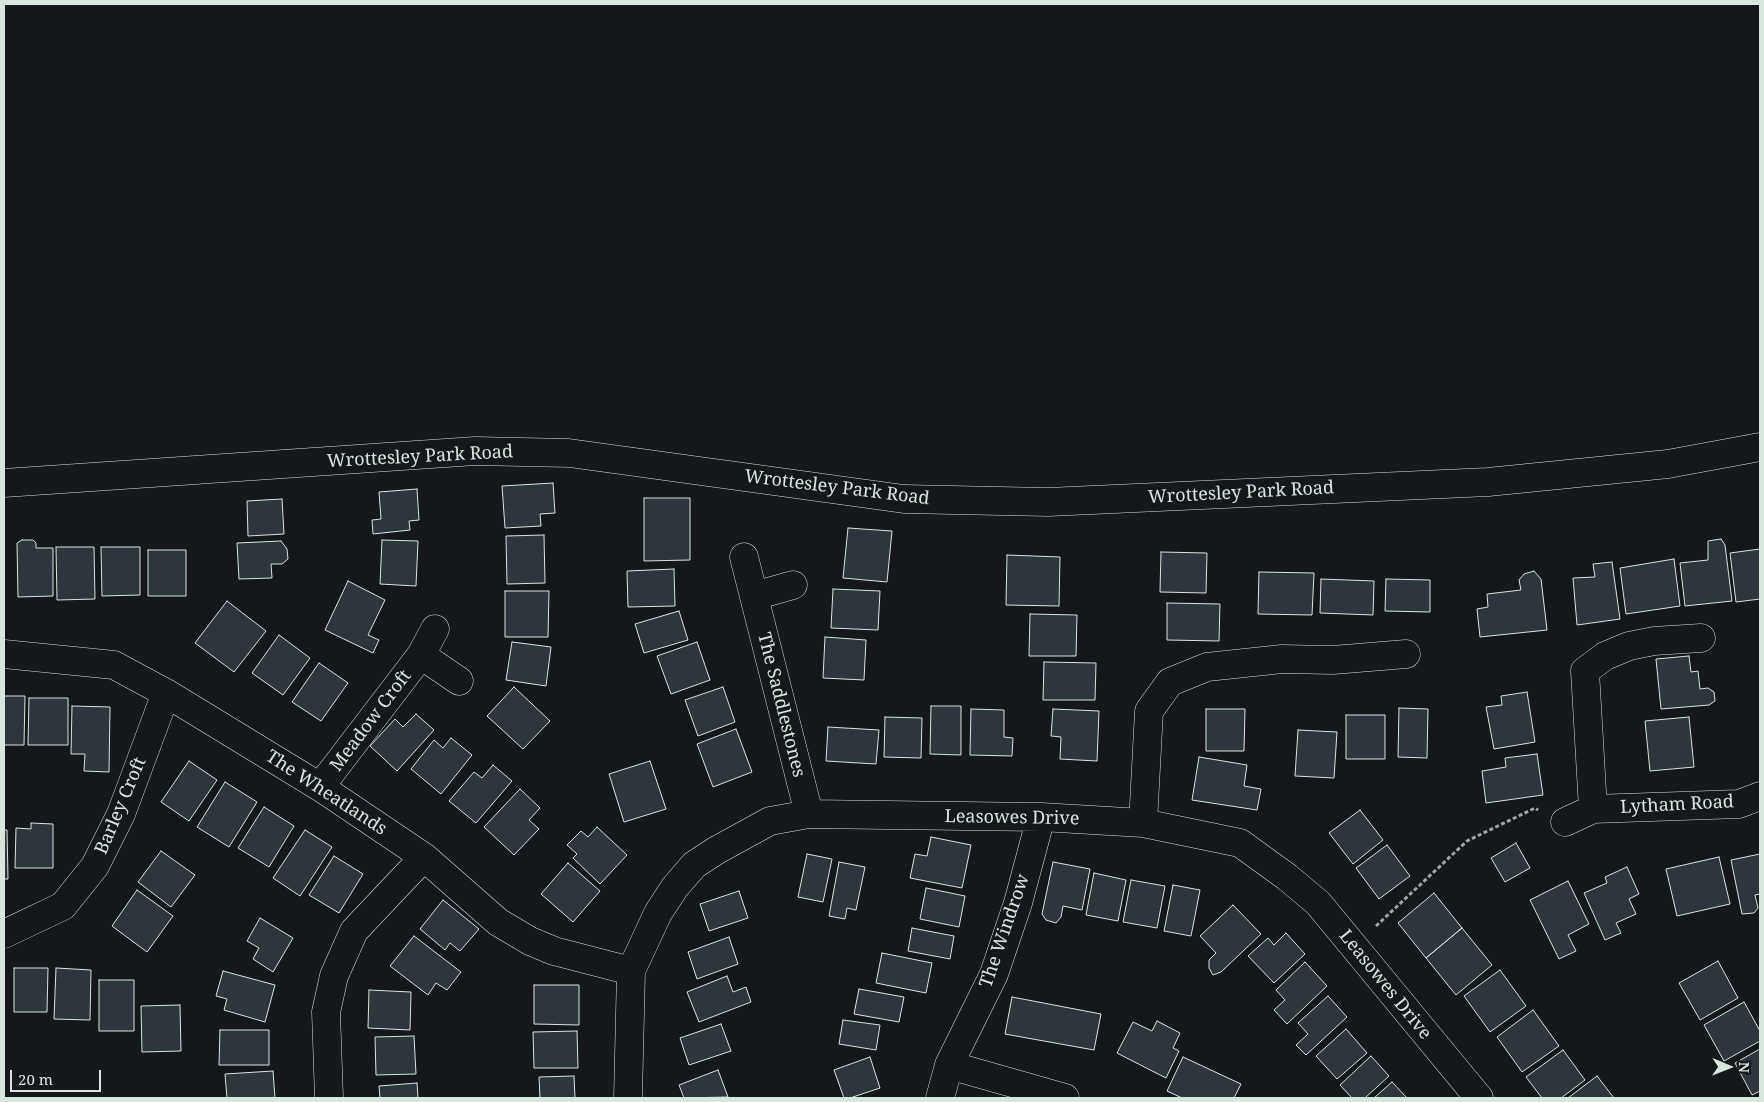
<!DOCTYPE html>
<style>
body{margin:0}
#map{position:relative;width:1764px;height:1102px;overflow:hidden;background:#14181c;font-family:"Noto Serif",serif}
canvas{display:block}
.frame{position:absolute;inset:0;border:5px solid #d8e6dc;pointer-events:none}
.north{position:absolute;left:1704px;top:1042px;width:50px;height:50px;-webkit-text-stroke:4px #14181c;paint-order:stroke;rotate:91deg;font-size:14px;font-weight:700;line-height:20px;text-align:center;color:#d8e6dc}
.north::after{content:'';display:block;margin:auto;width:18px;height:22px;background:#d8e6dc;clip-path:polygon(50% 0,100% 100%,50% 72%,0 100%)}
.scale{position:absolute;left:10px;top:1070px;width:91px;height:22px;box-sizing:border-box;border:2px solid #d8e6dc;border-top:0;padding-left:6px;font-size:15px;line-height:18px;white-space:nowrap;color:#d8e6dc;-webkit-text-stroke:4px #14181c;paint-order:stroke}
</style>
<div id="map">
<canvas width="1764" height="1102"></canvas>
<div class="frame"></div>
<div class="north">N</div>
<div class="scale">20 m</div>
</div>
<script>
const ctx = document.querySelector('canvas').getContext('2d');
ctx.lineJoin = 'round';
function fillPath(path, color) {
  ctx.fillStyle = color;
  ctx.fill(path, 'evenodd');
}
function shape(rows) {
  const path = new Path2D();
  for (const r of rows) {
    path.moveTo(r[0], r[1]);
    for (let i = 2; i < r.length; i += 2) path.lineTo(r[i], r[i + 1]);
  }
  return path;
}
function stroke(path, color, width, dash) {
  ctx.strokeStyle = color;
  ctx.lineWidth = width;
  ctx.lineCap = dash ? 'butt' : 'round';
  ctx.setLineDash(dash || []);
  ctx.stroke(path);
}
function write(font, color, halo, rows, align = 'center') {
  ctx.font = font + ' "Noto Serif",serif';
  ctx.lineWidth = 4;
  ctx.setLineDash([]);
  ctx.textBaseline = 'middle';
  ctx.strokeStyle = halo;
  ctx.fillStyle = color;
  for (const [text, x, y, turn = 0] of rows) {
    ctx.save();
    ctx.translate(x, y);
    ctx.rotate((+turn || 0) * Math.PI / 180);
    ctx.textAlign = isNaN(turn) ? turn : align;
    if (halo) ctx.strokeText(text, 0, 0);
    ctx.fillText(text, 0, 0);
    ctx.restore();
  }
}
const building = shape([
 [553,483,555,513,540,514,541,526,505,528,502,486,553,483],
 [417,489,419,520,409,521,410,530,373,534,372,520,381,519,379,492,417,489],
 [644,498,690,498,690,560,644,561,644,498],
 [282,499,284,534,248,536,247,501,282,499],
 [848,528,892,531,887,582,843,578,848,528],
 [544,535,545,583,507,584,506,536,544,535],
 [1721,539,1725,545,1732,601,1685,606,1680,563,1708,560,1708,541,1721,539],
 [22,540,33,540,36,543,36,548,53,548,53,596,18,597,17,543,22,540],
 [382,540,418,541,416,586,380,584,382,540],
 [281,541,287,549,288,559,282,564,271,564,272,578,239,579,237,543,281,541],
 [56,547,94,547,95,599,57,600,56,547],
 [101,547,140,547,140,595,102,596,101,547],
 [1760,549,1760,599,1736,602,1730,553,1760,549],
 [148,550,186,550,186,596,148,596,148,550],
 [1161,552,1207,553,1206,593,1160,592,1161,552],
 [1007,555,1060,557,1059,606,1006,605,1007,555],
 [1674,559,1680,606,1626,614,1620,568,1674,559],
 [1612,562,1620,619,1577,625,1573,578,1595,577,1593,564,1612,562],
 [674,569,675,606,628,607,627,571,674,569],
 [1534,571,1541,579,1547,630,1480,637,1477,609,1488,607,1487,594,1521,590,1519,580,1524,574,1534,571],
 [1259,572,1314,573,1312,615,1258,614,1259,572],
 [1321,579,1374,581,1373,615,1320,613,1321,579],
 [1386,579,1430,580,1430,612,1385,611,1386,579],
 [348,581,385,600,368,635,379,640,373,653,325,630,348,581],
 [833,589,880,591,878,630,831,628,833,589],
 [505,591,549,591,548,637,505,637,505,591],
 [227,601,266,631,234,672,195,643,227,601],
 [1167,603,1220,604,1219,641,1167,640,1167,603],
 [679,611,688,640,644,653,635,624,679,611],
 [1030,614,1077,615,1076,656,1029,656,1030,614],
 [279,635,310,658,283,695,252,673,279,635],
 [825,637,866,640,864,680,823,678,825,637],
 [512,642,551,647,546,686,506,680,512,642],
 [697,642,710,680,671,694,657,656,697,642],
 [1689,656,1691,672,1698,671,1700,689,1708,688,1714,692,1715,701,1709,705,1661,709,1656,659,1689,656],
 [1044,662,1096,663,1095,700,1043,700,1044,662],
 [319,663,348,683,321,721,292,702,319,663],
 [514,687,550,721,523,749,487,716,514,687],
 [723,687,735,722,698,736,685,700,723,687],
 [1527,692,1535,742,1494,749,1486,707,1502,705,1501,696,1527,692],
 [4,696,25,696,24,745,4,745,4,696],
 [29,698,68,698,68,745,28,745,29,698],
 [72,706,110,707,109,772,84,771,85,754,71,754,72,706],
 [931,706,961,706,961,755,930,754,931,706],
 [1399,708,1428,709,1427,758,1398,757,1399,708],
 [971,709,1004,710,1004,737,1013,738,1012,756,970,755,971,709],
 [1053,709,1099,711,1097,761,1060,759,1061,737,1051,736,1053,709],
 [1206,709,1245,709,1244,751,1206,751,1206,709],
 [416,714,434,730,397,771,370,746,395,719,403,727,416,714],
 [1346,715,1385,715,1385,759,1346,759,1346,715],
 [885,717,922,718,921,758,884,757,885,717],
 [1689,717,1694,767,1650,771,1645,721,1689,717],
 [828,727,879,730,876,764,826,761,828,727],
 [736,729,752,772,713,787,697,744,736,729],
 [1298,730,1337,732,1334,778,1295,776,1298,730],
 [451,738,472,755,441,794,411,769,434,740,443,748,451,738],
 [1537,754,1543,795,1486,803,1482,771,1506,767,1505,758,1537,754],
 [1199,757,1247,765,1244,786,1261,789,1257,810,1192,800,1199,757],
 [189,761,217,780,189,821,161,802,189,761],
 [650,761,666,809,624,822,609,774,650,761],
 [493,765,512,781,476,823,449,801,474,772,482,778,493,765],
 [225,782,257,802,229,847,197,827,225,782],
 [520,789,540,808,529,820,539,829,514,855,484,827,520,789],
 [264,807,294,826,269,867,238,848,264,807],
 [1360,810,1383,840,1353,864,1329,833,1360,810],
 [31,823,53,824,53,868,15,868,16,828,31,829,31,823],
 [597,827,627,855,600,884,573,858,577,854,567,845,581,831,588,837,597,827],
 [4,830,7,830,8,879,4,879,4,830],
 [305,830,332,847,300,896,273,878,305,830],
 [931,837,971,845,962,888,910,878,915,854,927,856,931,837],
 [1516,843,1530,868,1505,882,1491,858,1516,843],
 [1387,845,1410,876,1379,899,1356,868,1387,845],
 [161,851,195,875,171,907,138,882,161,851],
 [807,854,832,859,823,902,798,897,807,854],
 [1760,854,1760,894,1755,895,1758,908,1754,913,1742,914,1731,860,1760,854],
 [334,856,363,874,339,913,309,895,334,856],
 [1719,857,1730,904,1677,916,1666,869,1719,857],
 [839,862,865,867,856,910,847,908,845,919,829,916,839,862],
 [1053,862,1090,869,1082,910,1063,906,1061,917,1056,923,1046,920,1042,914,1053,862],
 [568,863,600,891,573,922,541,894,568,863],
 [1627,867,1639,894,1629,899,1636,914,1616,923,1621,933,1605,940,1584,893,1607,883,1605,877,1627,867],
 [1094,873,1126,880,1118,921,1086,915,1094,873],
 [1131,880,1165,886,1157,928,1123,922,1131,880],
 [1568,881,1589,924,1568,935,1576,951,1559,959,1530,900,1568,881],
 [1173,885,1200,890,1191,936,1164,931,1173,885],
 [926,888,965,896,959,927,920,919,926,888],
 [137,890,173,916,147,952,112,926,137,890],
 [739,891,748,918,709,931,700,904,739,891],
 [1434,893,1462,928,1426,958,1398,923,1434,893],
 [443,900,479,929,460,951,450,943,445,950,420,929,443,900],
 [1233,905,1261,934,1221,972,1213,975,1209,968,1209,960,1216,953,1200,936,1233,905],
 [260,918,293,938,273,972,253,959,259,948,247,941,260,918],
 [912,928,954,936,950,959,908,951,912,928],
 [1462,928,1492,965,1456,995,1426,958,1462,928],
 [1286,933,1305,954,1274,983,1248,956,1268,938,1274,945,1286,933],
 [414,936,461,972,447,990,436,983,428,995,390,966,414,936],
 [729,937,738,964,697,979,688,952,729,937],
 [882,953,932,963,926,993,876,983,882,953],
 [1718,961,1738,998,1700,1020,1679,983,1718,961],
 [1305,962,1327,986,1287,1024,1274,1010,1285,1000,1276,990,1305,962],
 [14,968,48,968,47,1012,14,1012,14,968],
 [56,968,91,970,90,1020,54,1019,56,968],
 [1500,970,1526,1006,1490,1032,1464,996,1500,970],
 [223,971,275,985,265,1022,224,1010,227,999,216,996,223,971],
 [727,976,733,992,746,987,751,1002,699,1022,687,992,727,976],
 [99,980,134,980,134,1031,99,1031,99,980],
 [534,985,579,985,579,1025,534,1024,534,985],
 [859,989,904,997,899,1022,854,1014,859,989],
 [369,990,411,992,410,1030,368,1028,369,990],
 [1328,996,1347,1017,1306,1055,1296,1045,1308,1034,1298,1023,1328,996],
 [1012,997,1101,1014,1094,1050,1005,1034,1012,997],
 [1744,1002,1760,1031,1760,1041,1724,1061,1704,1025,1744,1002],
 [180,1005,181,1051,142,1052,141,1006,180,1005],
 [1533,1010,1559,1046,1522,1072,1497,1037,1533,1010],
 [843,1020,880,1025,876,1050,839,1044,843,1020],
 [1157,1021,1180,1033,1173,1048,1179,1051,1166,1078,1117,1053,1133,1022,1152,1031,1157,1021],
 [721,1024,731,1051,689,1065,680,1038,721,1024],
 [1346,1029,1367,1053,1337,1079,1316,1056,1346,1029],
 [220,1030,269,1030,269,1065,219,1065,220,1030],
 [577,1031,578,1068,534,1068,533,1032,577,1031],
 [414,1036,416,1074,376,1075,375,1037,414,1036],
 [1760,1049,1760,1091,1752,1095,1735,1063,1760,1049],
 [1563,1050,1585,1080,1561,1098,1542,1098,1526,1077,1563,1050],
 [1371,1056,1389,1076,1365,1098,1352,1098,1340,1085,1371,1056],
 [870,1057,880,1088,850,1098,844,1098,834,1070,870,1057],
 [1183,1057,1241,1084,1234,1098,1182,1098,1167,1091,1183,1057],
 [718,1070,728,1097,684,1098,679,1085,718,1070],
 [273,1071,275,1098,227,1098,225,1074,273,1071],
 [574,1076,575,1098,540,1098,539,1077,574,1076],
 [1597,1076,1614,1098,1568,1098,1597,1076],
 [1392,1082,1407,1098,1374,1098,1392,1082],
 [417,1083,418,1098,380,1098,379,1086,417,1083]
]);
const path = shape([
 [1376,926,1467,841,1535,808,1538,810]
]);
const minor = shape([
 [4,483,475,451,569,453,904,499,1048,502,1488,482,1668,464,1760,447],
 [744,557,809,814],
 [754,596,793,585],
 [4,654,114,665,166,693,320,787,424,857,498,922,530,941,554,951,631,971],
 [421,655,459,681],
 [320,787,421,655,435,629],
 [1593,809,1585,671,1605,656,1629,646,1654,641,1701,638],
 [1565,822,1593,809,1739,804,1760,796],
 [1143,823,1149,711,1170,682,1207,667,1282,659,1333,660,1406,654],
 [4,934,63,906,95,866,121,814,166,693],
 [949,1065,1065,1098],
 [329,1098,326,1012,334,976,354,931,424,857],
 [628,1098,631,971,658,913,675,887,694,865,717,850,770,821,809,814,1041,817,1143,823,1240,843,1287,877,1318,903,1479,1098],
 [940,1098,949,1065,994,974,1018,903,1041,817]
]);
const streetNames = [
 ["Wrottesley Park Road",420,457,-3],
 ["Wrottesley Park Road",837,488,7],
 ["Wrottesley Park Road",1241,493,-3],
 ["The Saddlestones",781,705,76],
 ["Meadow Croft",371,721,-53],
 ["The Wheatlands",326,793,33],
 ["Lytham Road",1677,805,-3],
 ["Barley Croft",121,806,-67],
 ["Leasowes Drive",1012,818,1],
 ["The Windrow",1005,931,-71],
 ["Leasowes Drive",1385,985,51]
];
fillPath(building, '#2c363c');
stroke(building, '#d8e6dc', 1);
stroke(minor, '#d8e6dc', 29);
stroke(path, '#9da8a2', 3, [4, 2.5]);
stroke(minor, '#14181c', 28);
write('18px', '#d8e6dc', '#14181c', streetNames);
</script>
